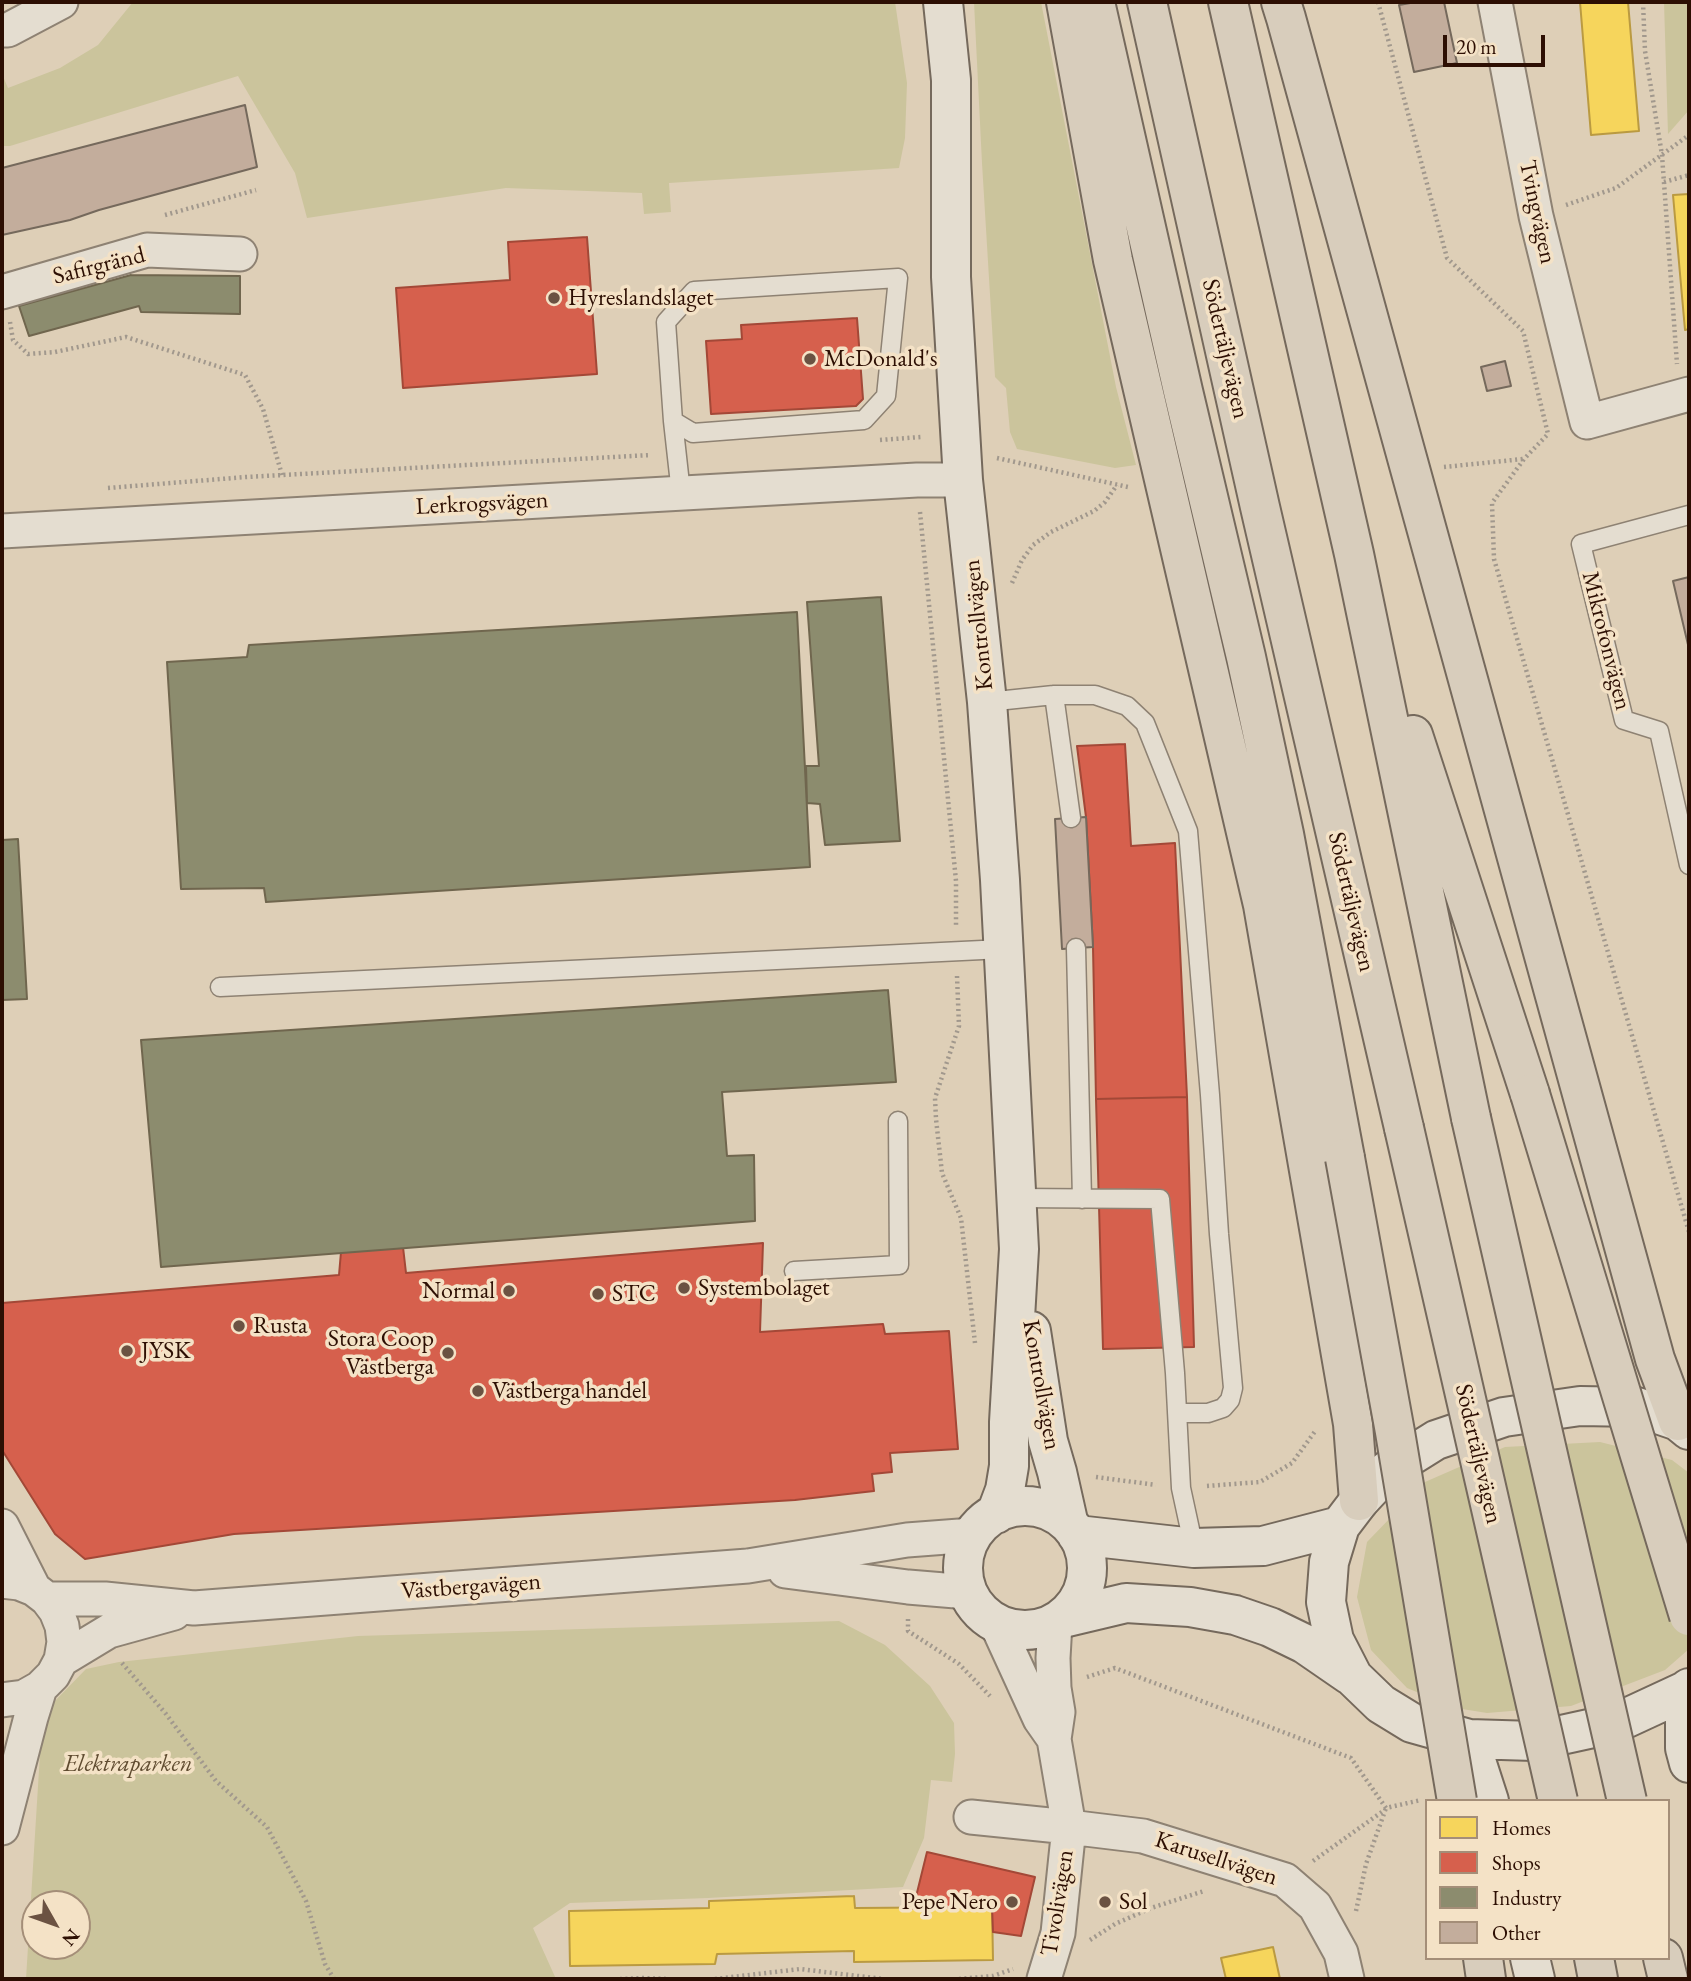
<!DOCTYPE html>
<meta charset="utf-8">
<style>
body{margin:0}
#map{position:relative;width:1691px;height:1981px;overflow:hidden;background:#decfb7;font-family:"EB Garamond",serif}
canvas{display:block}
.frame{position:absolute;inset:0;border:4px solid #2d0f03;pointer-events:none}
.legend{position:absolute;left:1425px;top:1799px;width:245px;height:161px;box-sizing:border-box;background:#f4e2c6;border:2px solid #a48e78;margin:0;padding:9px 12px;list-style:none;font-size:21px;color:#2d0f03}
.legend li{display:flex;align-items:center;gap:14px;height:35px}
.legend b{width:35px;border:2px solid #a48e78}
.north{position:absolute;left:21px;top:1890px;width:70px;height:70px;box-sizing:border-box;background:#f4e2c6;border:2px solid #a48e78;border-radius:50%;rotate:130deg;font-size:19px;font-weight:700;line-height:28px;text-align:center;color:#2d0f03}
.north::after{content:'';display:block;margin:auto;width:24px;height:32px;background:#6b5242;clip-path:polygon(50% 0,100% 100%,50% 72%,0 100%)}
.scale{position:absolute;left:1443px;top:35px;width:102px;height:32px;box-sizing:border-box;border:4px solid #2d0f03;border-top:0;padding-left:9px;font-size:21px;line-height:24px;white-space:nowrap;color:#2d0f03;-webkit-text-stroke:5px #f4e2c6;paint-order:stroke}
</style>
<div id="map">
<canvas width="1691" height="1981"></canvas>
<div class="frame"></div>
<ul class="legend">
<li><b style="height:19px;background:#f6d55c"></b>Homes</li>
<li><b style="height:19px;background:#d6604d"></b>Shops</li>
<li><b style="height:19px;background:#8c8c6e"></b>Industry</li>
<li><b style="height:19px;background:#c3ad9c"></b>Other</li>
</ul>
<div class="north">N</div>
<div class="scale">20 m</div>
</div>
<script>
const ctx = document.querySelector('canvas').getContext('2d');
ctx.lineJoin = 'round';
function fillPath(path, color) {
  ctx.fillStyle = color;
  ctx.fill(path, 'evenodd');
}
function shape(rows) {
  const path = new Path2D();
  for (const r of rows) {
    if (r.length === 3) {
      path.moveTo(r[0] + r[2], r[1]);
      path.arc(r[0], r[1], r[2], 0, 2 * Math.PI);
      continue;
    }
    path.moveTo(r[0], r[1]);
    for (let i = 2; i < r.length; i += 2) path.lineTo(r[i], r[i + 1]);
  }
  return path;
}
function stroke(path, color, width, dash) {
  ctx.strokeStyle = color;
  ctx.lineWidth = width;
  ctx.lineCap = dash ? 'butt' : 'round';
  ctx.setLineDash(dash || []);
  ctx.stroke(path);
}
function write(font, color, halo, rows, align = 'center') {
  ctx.font = font + ' "EB Garamond",serif';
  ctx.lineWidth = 7;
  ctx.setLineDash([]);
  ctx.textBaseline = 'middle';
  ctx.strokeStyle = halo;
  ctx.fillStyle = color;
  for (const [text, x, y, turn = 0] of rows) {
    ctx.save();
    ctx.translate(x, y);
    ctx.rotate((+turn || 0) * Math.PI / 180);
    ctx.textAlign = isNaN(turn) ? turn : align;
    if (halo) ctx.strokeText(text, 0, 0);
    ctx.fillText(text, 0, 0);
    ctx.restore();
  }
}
const green = shape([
 [133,2,895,2,907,83,905,138,899,168,669,183,671,212,644,214,642,193,506,188,307,218,295,173,238,76,10,146,2,146,2,74,8,88,60,68,98,45],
 [974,2,1041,2,1116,387,1136,465,1115,468,1017,449,1010,432,1006,388,995,377,982,163],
 [1664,2,1689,2,1689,110,1668,134],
 [1600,1442,1672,1460,1689,1473,1689,1649,1665,1670,1571,1706,1487,1713,1456,1708,1407,1688,1371,1650,1357,1597,1367,1542,1425,1482,1505,1447],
 [839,1621,885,1645,930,1686,954,1723,955,1754,952,1782,931,1780,924,1838,903,1887,708,1898,570,1903,533,1928,556,1979,26,1979,41,1738,53,1703,86,1669,119,1662,358,1636],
 [35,1904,77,1904,77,1946,35,1946]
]);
const homes = shape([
 [1580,2,1628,2,1639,131,1591,135,1580,2],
 [1689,194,1689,329,1685,330,1673,195,1689,194],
 [854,1896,855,1908,992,1907,993,1960,854,1962,854,1951,717,1954,715,1964,570,1966,569,1911,709,1908,709,1901,854,1896],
 [1273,1947,1280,1979,1226,1979,1221,1958,1273,1947]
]);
const shops = shape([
 [587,237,597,374,403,388,396,288,510,280,508,242,587,237],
 [857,318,863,399,856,406,711,414,706,341,742,339,741,325,857,318],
 [1125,744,1131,846,1175,843,1187,1097,1096,1099,1093,947,1086,817,1077,746,1125,744],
 [1187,1097,1194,1347,1103,1349,1096,1099,1187,1097],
 [763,1243,760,1332,883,1324,885,1334,949,1331,958,1449,890,1453,892,1472,872,1474,874,1491,795,1500,234,1534,85,1559,55,1534,2,1450,2,1303,339,1275,341,1252,372,1249,403,1247,406,1273,763,1243],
 [927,1852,1035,1877,1021,1936,993,1932,992,1907,913,1909,927,1852]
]);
const industry = shape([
 [131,275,240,276,240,314,141,312,139,306,29,336,19,306,131,275],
 [881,597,900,841,825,845,820,804,807,803,806,766,819,766,807,602,881,597],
 [797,612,810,867,266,902,264,888,181,889,167,662,247,657,249,645,797,612],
 [18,839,27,999,2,1000,2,840,18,839],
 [888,990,896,1082,722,1092,727,1156,754,1155,755,1221,161,1267,141,1040,888,990]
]);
const building = shape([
 [1416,2,1444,2,1457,63,1414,72,1399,5,1416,2],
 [245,105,257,167,99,210,70,220,2,235,2,168,245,105],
 [1505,361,1511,386,1487,391,1481,367,1505,361],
 [1689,577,1689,649,1673,581,1689,577],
 [1086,817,1093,947,1062,949,1055,819,1086,817]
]);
const path = shape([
 [1378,2,1447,258,1523,331,1548,434,1524,459,1492,503,1494,559,1689,1232],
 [1643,2,1645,51,1662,155,1677,364],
 [1664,182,1689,175],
 [1566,205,1616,188,1689,135],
 [165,215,256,190],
 [10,322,13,340,28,354,55,352,126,337,245,375,263,409,282,475],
 [880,440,921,437],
 [997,458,1128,487],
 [1444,467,1523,459],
 [108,488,246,477,651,455],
 [920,512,956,881,956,925],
 [1012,583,1022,560,1033,545,1051,532,1094,511,1105,502,1117,485],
 [957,976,959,1026,935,1098,936,1119,942,1173,961,1218,975,1343],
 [1096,1477,1156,1485],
 [1207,1486,1260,1482,1292,1463,1316,1430],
 [908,1619,908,1631,959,1664,990,1696],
 [122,1663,166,1714,216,1781,267,1827,306,1901,325,1964,334,1979],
 [1087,1677,1115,1668,1351,1758,1386,1808,1421,1800],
 [1313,1861,1386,1809],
 [1356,1911,1366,1864,1386,1808],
 [1090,1940,1115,1924,1151,1908,1204,1891],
 [620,1979,643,1978,669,1979],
 [715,1979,800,1969,883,1979],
 [959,1979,993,1976,1013,1969]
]);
const lane = shape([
 [898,278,886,396,864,420,693,433,673,421,666,322,694,291,898,278],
 [673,421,681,493],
 [1689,515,1581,544,1624,720,1659,731,1689,865],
 [1054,695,1071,818],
 [987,702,1054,695,1095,695,1127,706,1145,723,1188,831,1210,1095,1219,1234,1233,1388,1230,1400,1223,1408,1208,1413,1177,1413],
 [1076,948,1082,1199],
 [220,987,1003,949],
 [1016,1198,1160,1199,1175,1373,1181,1488,1194,1548],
 [794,1271,899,1265,898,1121]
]);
const street = shape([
 [1495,2,1536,216,1587,422,1689,394],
 [2,30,8,30,61,2],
 [2,292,147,250,240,254],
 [2,531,917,480,963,480],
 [2,1526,34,1589],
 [785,1571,908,1587,968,1592],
 [2,1581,19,1583,34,1589,47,1599,56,1611,62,1626,64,1642,61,1660,53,1675,40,1688,24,1697,2,1700],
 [47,1599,105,1599,194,1608,748,1566,907,1540,973,1535],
 [996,1623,1040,1719,1054,1739,1058,1712,1054,1688,1053,1658,1055,1623],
 [61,1660,109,1631,174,1613],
 [1054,1739,1069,1827,1143,1836,1285,1880,1315,1906,1341,1953,1347,1979],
 [971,1817,1069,1827,1058,1933,1044,1979],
 [2,1828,31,1717,40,1688]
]);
const secondary = shape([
 [943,2,951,80,951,277,963,480,987,702,1000,880,1019,1249,1009,1422,1009,1466,1005,1490,996,1514],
 [1031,1331,1048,1441,1057,1472,1068,1521],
 [1689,1430,1678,1421,1637,1407,1580,1406,1504,1417,1436,1440,1388,1470,1359,1501,1340,1526,1329,1562,1326,1602,1334,1640,1353,1677,1381,1704,1412,1723,1469,1739,1534,1741,1616,1723,1685,1691,1689,1688],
 [1025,1568,62],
 [1077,1535,1194,1548,1263,1546,1340,1526],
 [1063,1618,1126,1603,1190,1607,1235,1615,1270,1627,1305,1644,1350,1675],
 [1685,1691,1685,1748,1689,1763],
 [1469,1739,1489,1801],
 [1530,1958,1535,1979]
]);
const highway = shape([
 [1066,2,1113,260,1263,905,1353,1424,1359,1501],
 [1095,2,1183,391,1246,657,1284,834,1345,1158],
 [1147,2,1260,507,1404,1128],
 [1228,2,1354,554,1471,1118],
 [1281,2,1286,18,1655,1359,1678,1421],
 [1413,735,1530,1094],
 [1483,1958,1486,1979],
 [1594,1958,1598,1979],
 [1663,1958,1668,1979]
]);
const highwayBridge = shape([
 [1530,1094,1689,1616],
 [1471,1118,1627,1801],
 [1404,1128,1558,1801],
 [1345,1158,1395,1432,1457,1801]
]);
const markers = [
 [554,298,7,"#6b5242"],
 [810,359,7,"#6b5242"],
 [684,1288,7,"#6b5242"],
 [509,1291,7,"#6b5242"],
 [598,1294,7,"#6b5242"],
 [239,1326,7,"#6b5242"],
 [127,1351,7,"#6b5242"],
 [448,1353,7,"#6b5242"],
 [478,1391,7,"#6b5242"],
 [1012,1902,7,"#6b5242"],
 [1105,1902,7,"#6b5242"]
];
const streetNames = [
 ["Tvingvägen",1537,212,78],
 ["Safirgränd",99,266,-14],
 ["Södertäljevägen",1225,349,77],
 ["Lerkrogsvägen",482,504,-3],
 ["Kontrollvägen",979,625,-96],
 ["Mikrofonvägen",1606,641,76],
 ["Södertäljevägen",1351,902,77],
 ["Kontrollvägen",1041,1385,80],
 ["Södertäljevägen",1478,1454,77],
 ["Västbergavägen",471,1587,-4],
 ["Karusellvägen",1216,1859,18],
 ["Tivolivägen",1058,1903,-81]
];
const poiNames = [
 ["Hyreslandslaget",568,298],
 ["McDonald's",824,359],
 ["Systembolaget",698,1288],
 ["Normal",495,1291,"right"],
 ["STC",612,1294],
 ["Rusta",253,1326],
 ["Stora Coop",434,1339,"right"],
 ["Västberga",434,1367,"right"],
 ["JYSK",141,1351],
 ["Västberga handel",492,1391],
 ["Pepe Nero",998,1902,"right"],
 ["Sol",1119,1902]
];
const parkNames = [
 ["Elektraparken",128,1764]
];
fillPath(green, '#cbc49c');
fillPath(homes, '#f6d55c');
stroke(homes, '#ba9a41', 2);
fillPath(shops, '#d6604d');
stroke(shops, '#a34837', 2);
fillPath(industry, '#8c8c6e');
stroke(industry, '#70664e', 2);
fillPath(building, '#c3ad9c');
stroke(building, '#75695c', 2);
stroke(lane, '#8e8273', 21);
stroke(street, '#8e8273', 37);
stroke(secondary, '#75695c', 42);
stroke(highway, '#75695c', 42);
stroke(path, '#a1988d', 4.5, [2, 3.5]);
stroke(lane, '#e4ddd0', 18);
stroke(street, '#e4ddd0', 33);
stroke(secondary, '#e4ddd0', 38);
stroke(highway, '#d8cdbc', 38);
stroke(highwayBridge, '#75695c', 42, []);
stroke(highwayBridge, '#d8cdbc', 38);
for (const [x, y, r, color] of markers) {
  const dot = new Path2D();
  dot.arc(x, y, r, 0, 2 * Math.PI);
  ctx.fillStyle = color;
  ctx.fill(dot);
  stroke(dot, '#f4e2c6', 2.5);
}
write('24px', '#2d0f03', '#f4e2c6', streetNames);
write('24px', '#2d0f03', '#f4e2c6', poiNames, 'left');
write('italic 24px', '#5f4b30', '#f4e2c6', parkNames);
</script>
